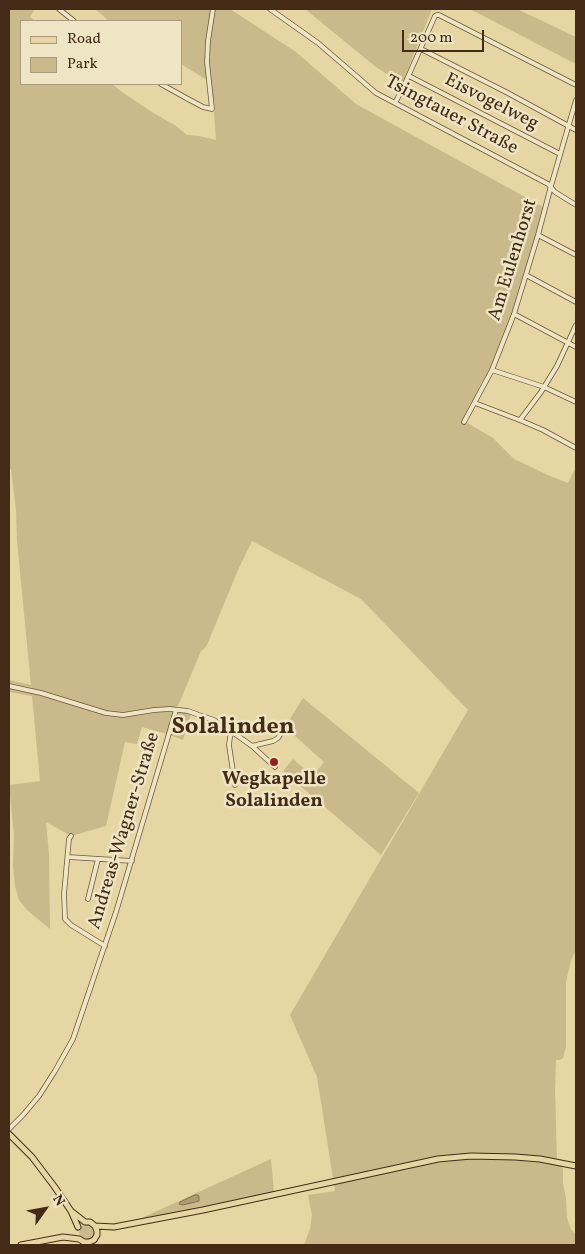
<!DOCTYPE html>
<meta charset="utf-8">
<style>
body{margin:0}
#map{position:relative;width:585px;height:1254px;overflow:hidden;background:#e6d6a3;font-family:Vollkorn,serif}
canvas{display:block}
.frame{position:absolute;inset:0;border:10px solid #432b17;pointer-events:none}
.legend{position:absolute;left:20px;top:20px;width:162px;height:65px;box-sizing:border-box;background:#efe4c3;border:1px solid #aa9a7e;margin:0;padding:6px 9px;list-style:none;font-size:15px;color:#432b17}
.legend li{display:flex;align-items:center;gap:10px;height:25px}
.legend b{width:25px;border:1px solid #aa9a7e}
.north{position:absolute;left:20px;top:1184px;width:50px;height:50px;-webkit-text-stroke:4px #efe4c3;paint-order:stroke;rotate:58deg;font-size:14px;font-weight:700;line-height:20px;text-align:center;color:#432b17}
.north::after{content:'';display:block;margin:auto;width:18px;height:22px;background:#432b17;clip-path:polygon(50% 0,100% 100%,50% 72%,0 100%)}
.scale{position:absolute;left:402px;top:30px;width:82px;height:22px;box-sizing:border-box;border:2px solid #432b17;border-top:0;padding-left:6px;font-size:15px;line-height:18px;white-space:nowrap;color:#432b17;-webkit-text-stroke:4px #efe4c3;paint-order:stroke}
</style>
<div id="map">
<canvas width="585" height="1254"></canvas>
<div class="frame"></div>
<ul class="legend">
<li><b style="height:6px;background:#e6d6a3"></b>Road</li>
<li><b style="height:14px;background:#cab98b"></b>Park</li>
</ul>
<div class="north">N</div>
<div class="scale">200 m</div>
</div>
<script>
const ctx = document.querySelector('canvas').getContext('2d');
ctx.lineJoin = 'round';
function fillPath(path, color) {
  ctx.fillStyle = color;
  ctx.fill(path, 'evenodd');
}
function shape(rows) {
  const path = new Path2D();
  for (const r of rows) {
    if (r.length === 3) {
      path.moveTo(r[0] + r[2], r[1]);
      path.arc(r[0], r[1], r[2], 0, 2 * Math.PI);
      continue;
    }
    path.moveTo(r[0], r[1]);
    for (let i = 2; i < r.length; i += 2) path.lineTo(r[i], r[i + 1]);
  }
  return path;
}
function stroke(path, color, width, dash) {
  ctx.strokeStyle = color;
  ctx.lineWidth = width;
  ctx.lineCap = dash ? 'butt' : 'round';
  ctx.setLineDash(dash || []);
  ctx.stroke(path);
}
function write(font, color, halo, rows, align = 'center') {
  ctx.font = font + ' Vollkorn,serif';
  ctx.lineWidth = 5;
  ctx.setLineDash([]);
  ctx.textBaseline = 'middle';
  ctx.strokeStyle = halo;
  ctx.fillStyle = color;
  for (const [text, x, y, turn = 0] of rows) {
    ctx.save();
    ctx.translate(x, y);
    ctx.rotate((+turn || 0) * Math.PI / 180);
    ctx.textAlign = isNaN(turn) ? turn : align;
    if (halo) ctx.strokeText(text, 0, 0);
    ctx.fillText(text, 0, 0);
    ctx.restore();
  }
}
const green = shape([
 [9,9,35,9,30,17,35,21,21,21,21,84,112,84,122,92,152,112,176,126,187,135,199,136,216,140,214,112,215,110,214,99,213,98,210,82,181,64,181,21,109,21,95,9,230,9,296,52,356,104,545,208,512,315,488,374,482,382,464,421,493,438,514,459,548,475,568,483,576,467,576,950,571,960,566,982,566,1047,563,1058,560,1060,556,1060,555,1090,557,1159,563,1169,563,1184,566,1198,567,1218,571,1229,576,1235,576,1245,304,1245,310,1229,312,1215,308,1195,335,1191,317,1077,290,1015,468,710,361,599,252,541,238,570,207,645,203,650,201,651,178,706,175,707,167,734,142,727,137,744,125,742,106,826,71,836,46,822,49,854,50,929,27,910,19,900,15,886,13,866,14,836,9,785,40,781,32,696,9,692,9,688,32,693,32,688,9,683,9,680,31,685,17,541,16,510,11,469,9,469],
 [305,9,432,9,402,84,376,67],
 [470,9,517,9,576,37,576,64],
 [303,698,419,793,381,855,283,771,293,759,313,776,324,762,285,727],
 [180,712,191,714,183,740,170,735,176,715],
 [271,1159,274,1192,135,1221],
 [87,1232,8]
]);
const water = shape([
 [195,1195,198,1195,199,1197,199,1201,183,1205,179,1204,180,1202,195,1195]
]);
const minor = shape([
 [59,9,74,21],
 [270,9,318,43,376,93,548,184,555,192,576,205],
 [421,49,506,92,576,130],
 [409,76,560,154],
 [161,84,188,99,203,107,212,109,207,62,208,41,213,9],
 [395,103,403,88,435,16,437,15,439,15,576,85],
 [538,235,576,255],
 [526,275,576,302],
 [514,314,576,347],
 [492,370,544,387,576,402],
 [475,403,522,421,543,430,576,448],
 [520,420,541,392,557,366,576,325],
 [464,422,492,370,514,314,538,235,551,186,576,100],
 [9,686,41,693,106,713,123,715,154,710,170,709,188,711,199,715,214,720,224,726,252,746,275,767],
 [232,732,230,737,229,745,235,785],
 [252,746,273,741,278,738,282,732],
 [71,836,69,839,64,894,65,919,71,925,105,946],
 [68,857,132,861],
 [88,899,98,859],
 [9,1129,23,1115,39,1096,55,1071,73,1039,116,912,176,710]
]);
const major = shape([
 [9,1134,32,1157,54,1186,71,1211,78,1227],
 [71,1211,85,1222,90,1222,95,1226,114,1227,203,1210,438,1159,471,1156,515,1157,540,1159,576,1166],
 [21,1245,63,1237,79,1239,84,1242,89,1242,94,1240,97,1235,97,1231,95,1226]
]);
const markers = [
 [274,762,5,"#8f2418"]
];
const streetNames = [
 ["Eisvogelweg",491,103,27],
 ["Tsingtauer Straße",451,116,28],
 ["Am Eulenhorst",514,260,-73],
 ["Andreas-Wagner-Straße",125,831,-73]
];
const poiNames = [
 ["Wegkapelle",274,781],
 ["Solalinden",274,803]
];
const districtNames = [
 ["Solalinden",233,729]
];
fillPath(green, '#cab98b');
fillPath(water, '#af9c73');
stroke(water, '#846f4e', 1);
stroke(minor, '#6c563a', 5.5);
stroke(major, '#432b17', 7);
stroke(minor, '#efe4c3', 4);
stroke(major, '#e6d6a3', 5);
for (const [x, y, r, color] of markers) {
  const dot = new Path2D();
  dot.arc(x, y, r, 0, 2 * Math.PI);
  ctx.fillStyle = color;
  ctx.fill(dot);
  stroke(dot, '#efe4c3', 2);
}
write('19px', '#432b17', '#efe4c3', streetNames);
write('bold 19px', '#432b17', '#efe4c3', poiNames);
write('bold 24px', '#432b17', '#efe4c3', districtNames);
</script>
